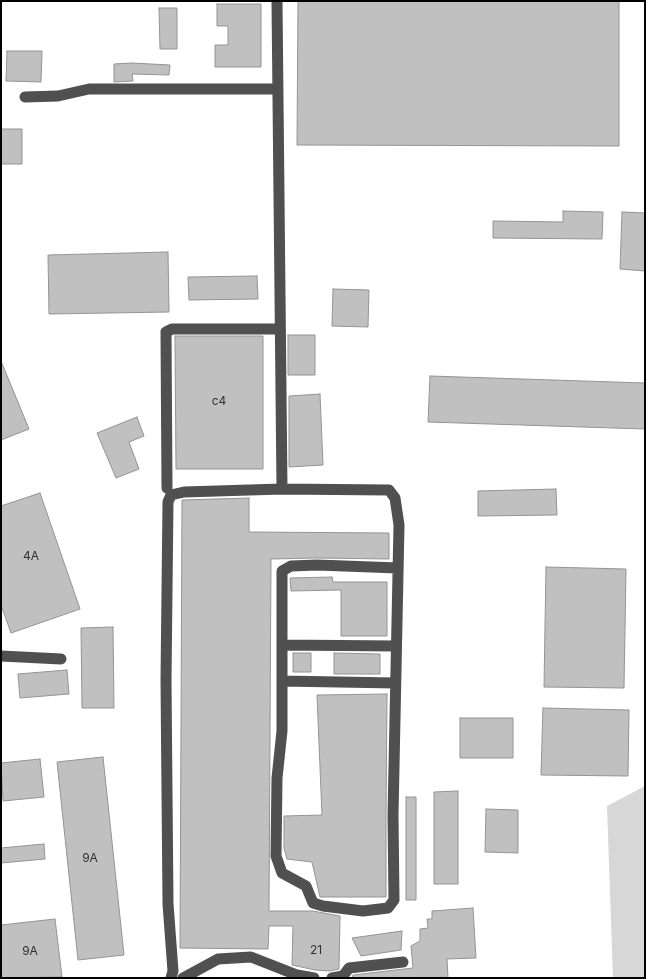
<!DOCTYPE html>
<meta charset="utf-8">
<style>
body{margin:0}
#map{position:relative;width:646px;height:979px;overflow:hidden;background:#fff;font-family:Inter,sans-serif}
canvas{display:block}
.frame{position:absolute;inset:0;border:2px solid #000;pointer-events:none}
</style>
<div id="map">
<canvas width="646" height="979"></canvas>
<div class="frame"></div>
</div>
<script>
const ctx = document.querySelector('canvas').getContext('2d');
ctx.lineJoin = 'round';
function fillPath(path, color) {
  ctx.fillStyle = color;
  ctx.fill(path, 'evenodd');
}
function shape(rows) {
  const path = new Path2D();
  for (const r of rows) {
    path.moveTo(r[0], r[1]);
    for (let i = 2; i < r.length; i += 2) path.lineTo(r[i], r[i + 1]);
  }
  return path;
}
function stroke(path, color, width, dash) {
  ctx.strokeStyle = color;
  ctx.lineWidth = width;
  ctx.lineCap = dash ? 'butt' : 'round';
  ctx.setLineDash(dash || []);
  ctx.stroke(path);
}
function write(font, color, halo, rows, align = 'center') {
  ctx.font = font + ' Inter,sans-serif';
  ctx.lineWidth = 4;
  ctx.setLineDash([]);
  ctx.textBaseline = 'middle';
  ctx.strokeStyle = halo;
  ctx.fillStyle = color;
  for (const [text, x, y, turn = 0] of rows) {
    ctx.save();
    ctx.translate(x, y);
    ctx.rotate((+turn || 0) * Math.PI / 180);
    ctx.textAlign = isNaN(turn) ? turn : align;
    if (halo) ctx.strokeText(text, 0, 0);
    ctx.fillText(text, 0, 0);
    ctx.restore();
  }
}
const green = shape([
 [645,786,645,978,613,978,607,806]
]);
const building = shape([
 [298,1,619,1,619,146,297,145,298,1],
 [217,4,261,4,261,67,215,67,215,45,228,45,228,26,217,26,217,4],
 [159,8,177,8,177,49,160,49,159,8],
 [7,51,42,51,41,82,6,81,7,51],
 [132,63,170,65,169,75,132,74,133,81,114,82,114,64,132,63],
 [1,129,22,129,22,164,1,164,1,129],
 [563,211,603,212,602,239,493,238,493,221,563,222,563,211],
 [622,212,645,213,645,271,620,269,622,212],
 [168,252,169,312,49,314,48,255,168,252],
 [257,276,258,299,189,300,188,277,257,276],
 [333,289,369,290,368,327,332,326,333,289],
 [288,335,315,335,315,375,288,375,288,335],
 [175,336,263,336,263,469,176,469,175,336],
 [1,361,29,429,1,440,1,361],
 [430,376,645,383,645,429,428,422,430,376],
 [320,394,323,465,289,467,289,396,320,394],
 [137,417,144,436,129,442,139,469,116,478,97,433,137,417],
 [556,489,557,515,478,516,478,491,556,489],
 [40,493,80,609,11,633,1,605,1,506,40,493],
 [249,498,249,532,389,533,389,559,317,558,271,559,269,911,313,911,340,916,339,969,330,971,315,970,292,965,293,926,269,926,268,949,180,948,182,500,249,498],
 [546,567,626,569,624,688,544,687,546,567],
 [332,577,333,582,387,582,387,636,341,636,341,590,291,591,290,578,332,577],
 [113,627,114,708,82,708,81,628,113,627],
 [293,653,311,653,311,672,293,672,293,653],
 [334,653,380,654,380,674,334,674,334,653],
 [67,670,69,694,20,698,18,674,67,670],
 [387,694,386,815,386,897,320,897,312,862,287,859,284,848,284,816,322,815,317,695,387,694],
 [543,708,629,710,628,776,541,775,543,708],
 [460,718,513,718,513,758,460,758,460,718],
 [103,757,124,955,78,960,57,762,103,757],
 [40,759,44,797,3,801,1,763,40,759],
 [458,791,458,884,434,884,434,792,458,791],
 [406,797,416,797,416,900,406,900,406,797],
 [486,809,518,810,518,853,485,852,486,809],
 [44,844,45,859,1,863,1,848,44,844],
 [473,908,476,958,447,959,448,978,352,978,353,975,413,968,411,946,420,941,420,929,428,928,427,919,432,919,432,911,473,908],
 [55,919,62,977,1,978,1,925,55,919],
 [402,931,401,950,361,956,352,938,402,931]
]);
const minor = shape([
 [25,97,58,96,89,89,278,89],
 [167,488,166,332,172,329,280,329],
 [282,489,389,490,395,498,399,525,393,815,394,900,388,908,363,911,323,906,313,903,306,886,282,873,276,856,277,778,282,731,282,571,291,566,317,565,398,568],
 [282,645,396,646],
 [1,656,61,659],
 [282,681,395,683],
 [171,978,173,971,168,904,166,680,168,502,171,495,184,492,282,489,277,1],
 [183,978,218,959,251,957,297,975,314,978],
 [332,978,343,976,349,968,403,962]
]);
const numberNames = [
 ["с4",219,401],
 ["4А",31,556],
 ["9А",90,858],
 ["21",316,950],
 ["9А",30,951]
];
fillPath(green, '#d7d7d7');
fillPath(building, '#c0c0c0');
stroke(building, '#949494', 1);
stroke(minor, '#505050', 11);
write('12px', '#303030', null, numberNames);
</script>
